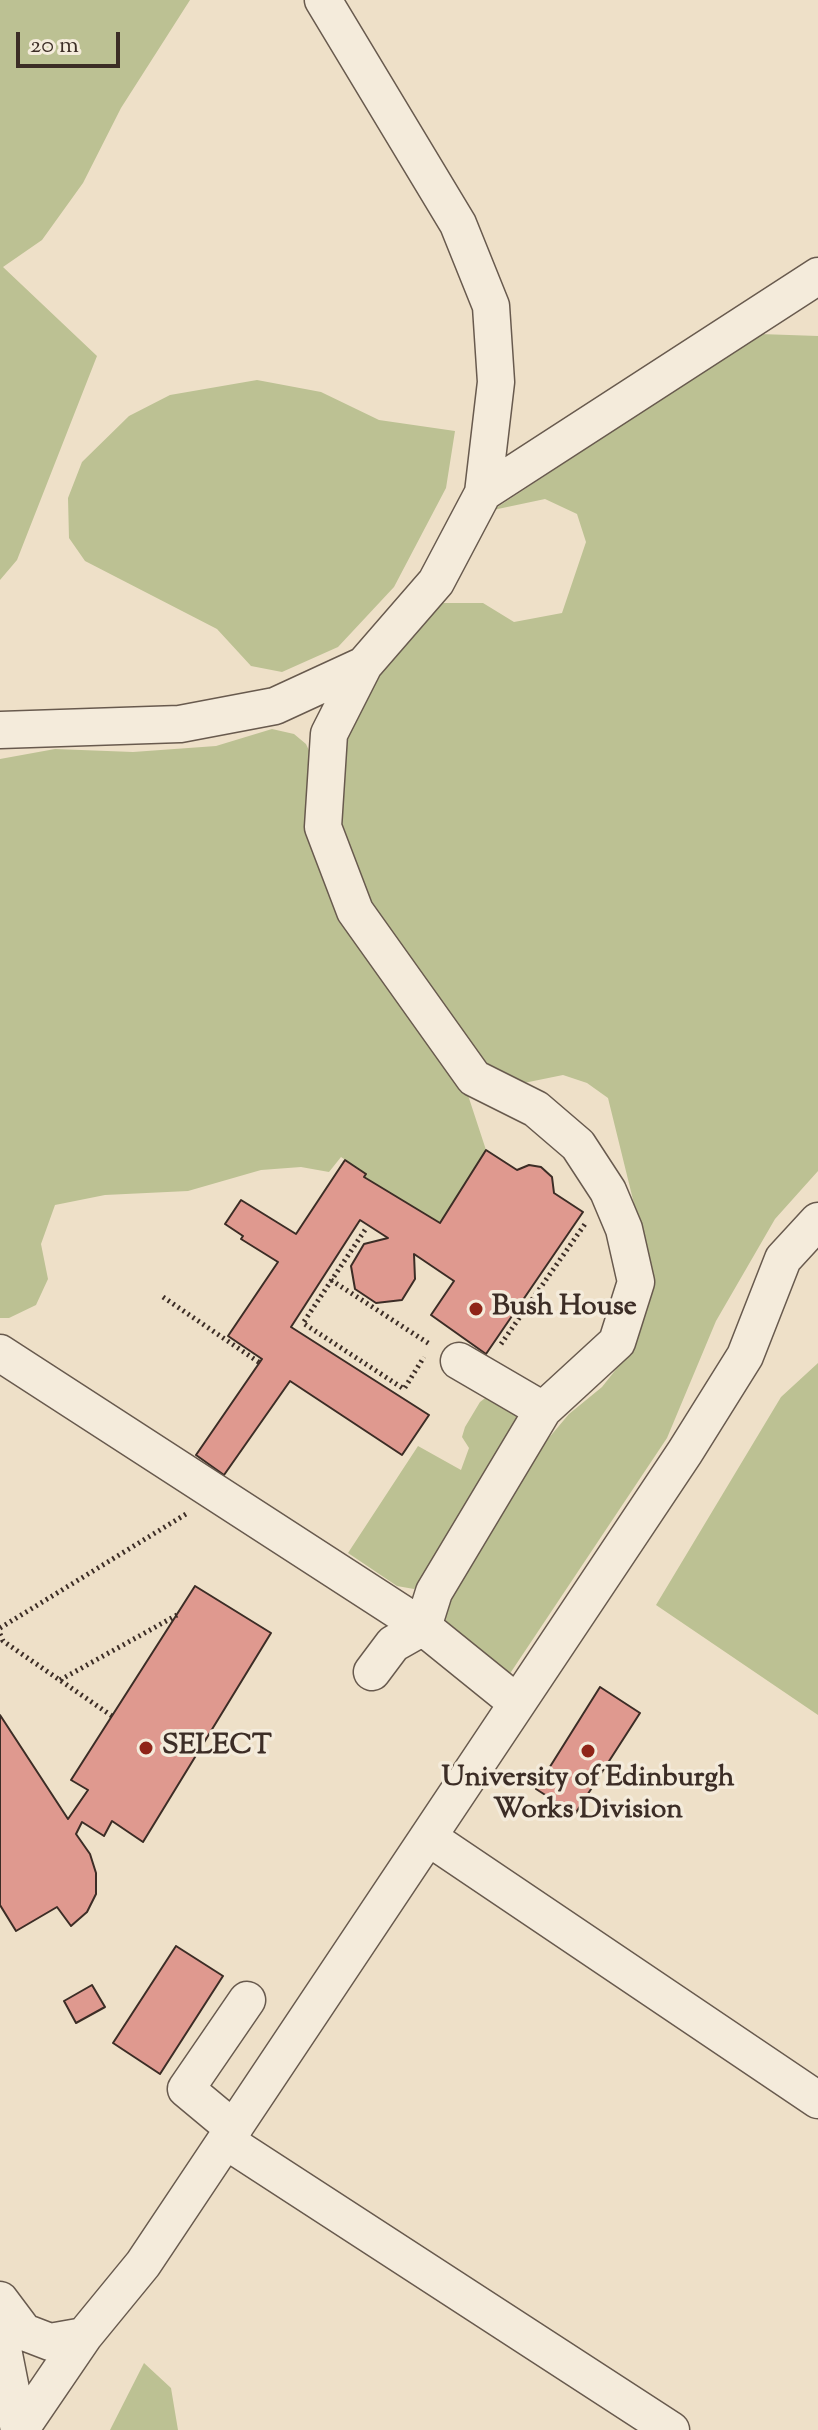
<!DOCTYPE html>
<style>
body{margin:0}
#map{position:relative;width:818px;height:2430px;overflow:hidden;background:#eee0c8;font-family:"Sorts Mill Goudy",serif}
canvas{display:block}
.scale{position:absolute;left:16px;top:32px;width:104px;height:36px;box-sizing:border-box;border:4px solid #3c2d26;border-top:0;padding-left:10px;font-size:24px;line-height:28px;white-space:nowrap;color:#3c2d26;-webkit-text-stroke:6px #f4ebdb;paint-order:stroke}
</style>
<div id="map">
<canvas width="818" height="2430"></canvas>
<div class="scale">20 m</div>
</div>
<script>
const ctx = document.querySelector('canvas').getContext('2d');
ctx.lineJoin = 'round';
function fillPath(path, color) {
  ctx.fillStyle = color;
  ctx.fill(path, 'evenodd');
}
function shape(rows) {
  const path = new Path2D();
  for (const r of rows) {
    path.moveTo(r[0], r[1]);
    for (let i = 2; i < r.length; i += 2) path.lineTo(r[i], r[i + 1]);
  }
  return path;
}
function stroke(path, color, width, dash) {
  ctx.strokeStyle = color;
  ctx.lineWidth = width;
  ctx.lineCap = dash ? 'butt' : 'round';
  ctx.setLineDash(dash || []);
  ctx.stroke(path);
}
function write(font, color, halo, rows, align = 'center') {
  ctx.font = font + ' "Sorts Mill Goudy",serif';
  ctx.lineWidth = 7;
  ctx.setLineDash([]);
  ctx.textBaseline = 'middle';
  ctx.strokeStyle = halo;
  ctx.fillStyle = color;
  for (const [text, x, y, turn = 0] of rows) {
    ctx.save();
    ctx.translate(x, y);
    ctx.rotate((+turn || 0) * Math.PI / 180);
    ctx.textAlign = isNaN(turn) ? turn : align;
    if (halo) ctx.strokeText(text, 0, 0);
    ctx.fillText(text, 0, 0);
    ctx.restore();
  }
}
const green = shape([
 [0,0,190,0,121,108,83,183,42,240,3,267,97,356,17,560,0,580],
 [760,334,818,336,818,1171,775,1219,716,1321,667,1438,503,1684,447,1635,443,1611,531,1459,569,1414,602,1387,629,1353,651,1273,608,1098,587,1083,563,1075,514,1085,492,1079,371,911,333,824,345,745,371,679,442,603,483,603,514,622,562,613,586,542,577,514,545,499,493,510],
 [257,380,321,392,379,420,455,431,446,488,394,587,338,647,282,672,251,666,217,629,85,561,69,538,68,498,82,462,129,416,170,395],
 [272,729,294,734,306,744,312,757,314,834,464,1083,486,1150,440,1223,364,1177,366,1174,341,1157,329,1172,301,1167,261,1170,188,1191,105,1195,55,1205,41,1244,48,1279,36,1305,9,1318,0,1318,0,759,55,749,133,752,216,746],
 [818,1363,818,1715,656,1605,781,1397],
 [493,1392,520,1416,424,1580,414,1589,397,1586,348,1553,418,1446,461,1470,469,1448,462,1437,465,1427,480,1402],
 [144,2363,171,2388,178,2430,110,2430]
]);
const building = shape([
 [486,1150,517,1170,529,1165,541,1167,552,1177,554,1193,583,1212,486,1354,431,1315,454,1281,414,1254,415,1279,402,1300,376,1303,355,1289,351,1266,364,1244,388,1238,360,1220,291,1327,429,1415,402,1455,290,1381,224,1475,196,1455,262,1359,228,1336,278,1262,241,1239,243,1236,225,1224,241,1200,296,1234,345,1160,366,1174,364,1177,440,1223,486,1150],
 [195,1586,271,1633,143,1842,112,1821,104,1836,82,1822,76,1834,90,1854,96,1873,96,1894,87,1912,71,1926,57,1907,16,1931,0,1905,0,1715,68,1819,88,1790,71,1780,195,1586],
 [600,1687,640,1713,575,1814,536,1789,600,1687],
 [176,1946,223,1976,160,2074,113,2043,176,1946],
 [92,1985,105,2007,76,2023,64,2001,92,1985]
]);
const path = shape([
 [365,1230,303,1323,404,1389,424,1357],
 [331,1280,431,1345],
 [163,1297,260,1363],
 [501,1344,585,1224],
 [0,1628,186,1514],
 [0,1634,3,1641,112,1716],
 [60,1680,177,1615]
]);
const minor = shape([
 [483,493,818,276],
 [364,665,329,734,323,827,355,911,474,1078,536,1109,578,1145,608,1191,624,1229,636,1282,617,1342,543,1410,434,1592,423,1627,393,1644,372,1672],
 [0,730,180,724,275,706,364,665,436,582,483,493,496,382,491,306,458,224,323,0],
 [0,1353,423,1627,517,1703],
 [459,1361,543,1410],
 [428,1837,818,2100],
 [234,2129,186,2089,247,2000],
 [226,2141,671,2430],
 [0,2300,24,2332,50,2342,84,2336,143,2264,685,1452,745,1356,783,1259,818,1221],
 [0,2334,19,2430],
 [20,2430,84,2336]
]);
const markers = [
 [476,1309,8,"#8f2418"],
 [146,1748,8,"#8f2418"],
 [588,1751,8,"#8f2418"]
];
const poiNames = [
 ["Bush House",492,1309],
 ["SELECT",162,1748],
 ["University of Edinburgh",588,1780,"center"],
 ["Works Division",588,1812,"center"]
];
fillPath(green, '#bcc193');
fillPath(building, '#df998f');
stroke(building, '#3c2d26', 2);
stroke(minor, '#685a4e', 39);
stroke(path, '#3c2d26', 5, [2, 4]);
stroke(minor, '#f4ebdb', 36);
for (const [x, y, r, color] of markers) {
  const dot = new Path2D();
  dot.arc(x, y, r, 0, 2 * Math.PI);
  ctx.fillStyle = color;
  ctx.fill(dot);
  stroke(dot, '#f4ebdb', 3);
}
write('bold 28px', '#3c2d26', '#f4ebdb', poiNames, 'left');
</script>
